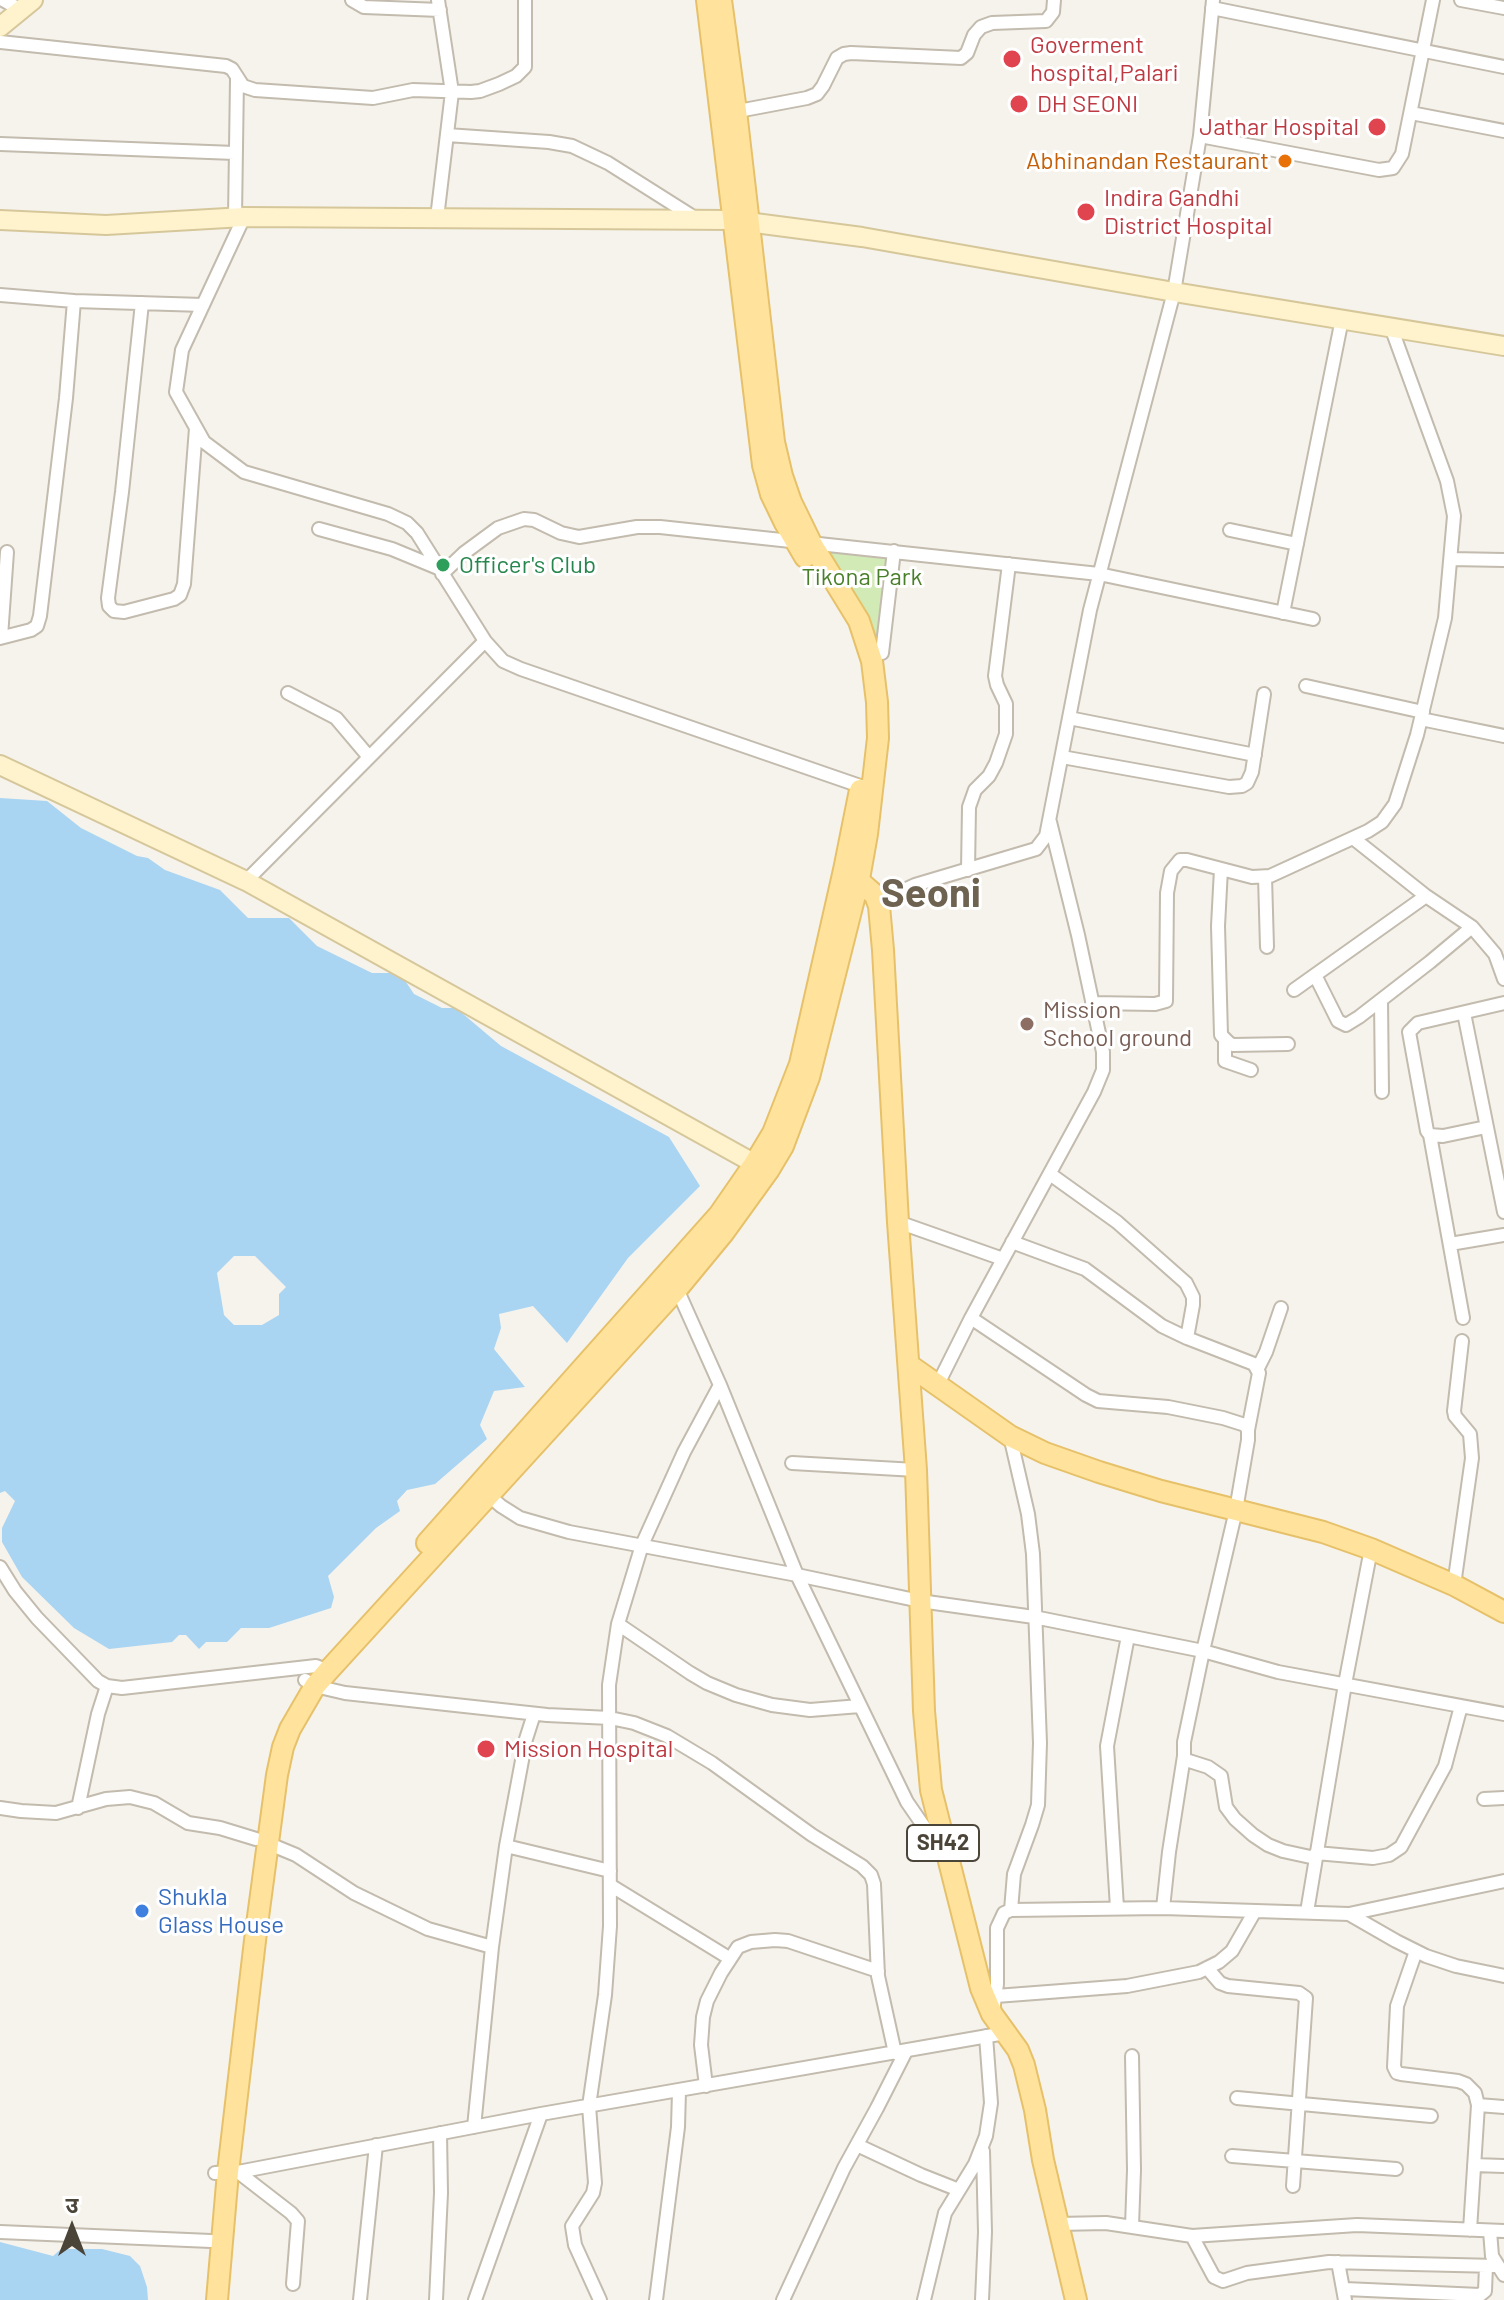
<!DOCTYPE html>
<meta charset="utf-8">
<style>
body{margin:0}
#map{position:relative;width:1504px;height:2300px;overflow:hidden;background:#f6f3ec;font-family:Barlow,"Noto Sans Devanagari",sans-serif}
canvas{display:block}
.north{position:absolute;left:32px;top:2188px;width:80px;height:80px;-webkit-text-stroke:6px #fff;paint-order:stroke;rotate:0deg;font-size:22px;font-weight:700;line-height:32px;text-align:center;color:#4b4439}
.north::after{content:'';display:block;margin:auto;width:28px;height:36px;background:#4b4439;clip-path:polygon(50% 0,100% 100%,50% 72%,0 100%)}
</style>
<div id="map">
<canvas width="1504" height="2300"></canvas>
<div class="north">उ</div>
</div>
<script>
const ctx = document.querySelector('canvas').getContext('2d');
ctx.lineJoin = 'round';
function fillPath(path, color) {
  ctx.fillStyle = color;
  ctx.fill(path, 'evenodd');
}
function shape(rows) {
  const path = new Path2D();
  for (const r of rows) {
    path.moveTo(r[0], r[1]);
    for (let i = 2; i < r.length; i += 2) path.lineTo(r[i], r[i + 1]);
  }
  return path;
}
function stroke(path, color, width, dash) {
  ctx.strokeStyle = color;
  ctx.lineWidth = width;
  ctx.lineCap = dash ? 'butt' : 'round';
  ctx.setLineDash(dash || []);
  ctx.stroke(path);
}
function write(font, color, halo, rows, align = 'center') {
  ctx.font = font + ' Barlow,sans-serif';
  ctx.lineWidth = 6;
  ctx.setLineDash([]);
  ctx.textBaseline = 'middle';
  ctx.strokeStyle = halo;
  ctx.fillStyle = color;
  for (const [text, x, y, turn = 0] of rows) {
    ctx.save();
    ctx.translate(x, y);
    ctx.rotate((+turn || 0) * Math.PI / 180);
    ctx.textAlign = isNaN(turn) ? turn : align;
    if (halo) ctx.strokeText(text, 0, 0);
    ctx.fillText(text, 0, 0);
    ctx.restore();
  }
}
const green = shape([
 [816,546,892,554,874,650]
]);
const water = shape([
 [0,798,47,801,81,828,137,856,148,858,165,870,220,890,248,918,289,918,317,946,372,973,400,973,414,994,442,1008,456,1008,501,1046,669,1137,700,1186,628,1258,567,1343,533,1306,499,1314,501,1328,494,1349,525,1387,494,1391,480,1425,487,1439,435,1484,407,1490,397,1501,400,1511,376,1528,328,1576,334,1597,331,1608,269,1628,241,1628,227,1642,206,1642,199,1649,186,1635,179,1635,172,1642,109,1649,74,1628,22,1577,2,1542,2,1528,15,1501,5,1491,0,1493],
 [234,1256,255,1256,286,1287,279,1294,279,1315,262,1325,234,1325,224,1315,217,1273],
 [0,2242,53,2256,61,2249,102,2249,130,2256,140,2266,147,2287,148,2300,0,2300]
]);
const street = shape([
 [3,0,21,10],
 [352,0,364,7,440,10],
 [1461,0,1504,8],
 [1212,8,1504,67],
 [0,42,226,66,232,69,243,86,255,90,373,98,413,90,471,92,480,91,499,84,516,76,525,67,525,0],
 [733,112,807,98,817,94,823,86,837,58,844,54,851,53,961,58,967,53,974,35,981,27,992,23,1046,21,1053,12,1054,0],
 [1411,113,1504,131],
 [447,135,549,142,572,146,608,163,695,218],
 [1200,136,1379,170,1393,168,1402,154,1433,0],
 [0,144,235,153],
 [235,217,237,79],
 [244,217,182,350,176,392,204,442,244,472,388,514,407,523,417,533,485,641,503,661,521,669,866,788],
 [437,218,452,92,438,0],
 [0,295,74,301,203,305],
 [142,303,122,492,108,598,109,606,114,611,124,612,174,599,180,595,184,584,196,428],
 [319,529,392,549,438,568],
 [1230,530,1297,544],
 [1451,559,1504,560],
 [442,574,464,553,498,528,524,519,534,520,561,533,579,537,637,527,660,527,1099,574,1313,619],
 [1283,613,1342,319],
 [1,637,7,552],
 [0,638,31,630,37,626,40,616,66,398,74,301],
 [882,653,894,551],
 [1306,686,1423,712],
 [288,693,336,718,369,757],
 [1069,718,1255,755],
 [1421,719,1504,736],
 [1062,757,1229,787,1242,786,1247,783,1252,772,1264,694],
 [1353,838,1426,896,1472,927,1495,954,1504,979],
 [1221,869,1218,926,1221,1035,1229,1043,1233,1045,1288,1044],
 [968,870,969,807,975,790,989,776,996,763,1006,734,1006,704,997,685,995,676,1009,564],
 [1265,877,1267,947],
 [246,881,485,641],
 [879,906,889,897,915,885,1036,849,1046,836,1090,610,1174,292,1200,136,1213,0],
 [1315,975,1338,1021,1346,1025,1359,1017,1430,962,1472,927],
 [1294,990,1426,896],
 [1381,1000,1382,1092],
 [1092,1003,1155,1004,1166,1001,1167,893,1171,871,1180,860,1187,860,1252,877,1270,876,1368,831,1382,822,1395,804,1417,735,1445,618,1454,516,1447,481,1391,327],
 [1464,1013,1504,1212],
 [1225,1040,1225,1061,1251,1070],
 [1486,1127,1443,1136,1430,1135,1427,1131,1409,1032,1418,1023,1504,1003],
 [1430,1135,1463,1318],
 [1050,1174,1117,1222,1186,1283,1193,1297,1193,1305,1187,1338],
 [898,1222,1003,1259],
 [1012,1242,1085,1269,1162,1326,1187,1338,1254,1364,1259,1373,1248,1430],
 [1450,1244,1504,1235],
 [677,1289,720,1385,797,1575,907,1802,927,1831,943,1848],
 [971,1318,1086,1395,1098,1401,1168,1407,1223,1418,1245,1425,1248,1430,1248,1440,1236,1510,1203,1651,1184,1742,1184,1756,1186,1760,1208,1767,1221,1776,1226,1807,1235,1819,1253,1835,1268,1845,1283,1851,1315,1858],
 [1258,1368,1266,1352,1281,1308],
 [938,1384,971,1318,1094,1092,1103,1070,1103,1052,1078,935,1050,822],
 [1010,1436,1028,1514,1033,1554,1040,1743,1038,1805,1032,1825,1014,1874,1011,1910],
 [792,1463,916,1470],
 [486,1493,501,1506,520,1518,569,1532,797,1575,920,1601,1034,1617,1203,1651,1278,1672,1504,1714],
 [0,1567,15,1591,37,1618,98,1681,107,1686,122,1688,316,1666,328,1671],
 [1454,1585,1472,1458,1470,1434,1455,1416,1454,1411,1462,1341],
 [618,1624,690,1673,707,1683,736,1695,772,1705,810,1710,860,1706],
 [305,1680,315,1686,345,1693,547,1715,610,1718,634,1723,667,1736,712,1763,812,1835,862,1866,871,1875,874,1884,878,1976,895,2053],
 [1484,1799,1504,1798],
 [0,1808,21,1811,56,1813,106,1799,130,1797,154,1803,188,1823,220,1828,256,1839],
 [78,1808,98,1714,107,1686],
 [267,1843,296,1855,354,1893,428,1929,492,1947],
 [506,1846,610,1871],
 [1316,1853,1373,1858,1389,1855,1401,1847,1445,1766,1461,1706],
 [610,1885,729,1958],
 [1117,1908,1107,1746,1128,1636],
 [1163,1908,1169,1852,1184,1756],
 [1307,1912,1345,1684,1371,1549],
 [1349,1914,1396,1941,1426,1956,1456,1966,1504,1976],
 [1416,1951,1397,2006,1394,2067,1397,2073,1401,2074,1458,2081,1466,2084,1475,2093,1478,2105,1470,2230],
 [1207,1968,1220,1983,1228,1986,1299,1993,1306,1998,1293,2186],
 [996,1996,1127,1986,1199,1972,1219,1962,1232,1951,1255,1911],
 [993,2011,997,1984,997,1928,1004,1913,1011,1910,1163,1908,1349,1914,1504,1881],
 [706,2086,701,2045,703,2017,707,2001,721,1973,738,1947,751,1942,775,1940,788,1941,878,1971],
 [1237,2098,1431,2116],
 [1478,2105,1504,2107],
 [474,2127,492,1947,506,1846,526,1739,534,1714],
 [857,2145,921,2175,959,2190],
 [1232,2156,1396,2169],
 [1474,2165,1504,2166],
 [238,2172,291,2213,298,2221,293,2284],
 [215,2173,238,2172,541,2114,1005,2033],
 [1058,2224,1106,2223,1192,2236,1357,2225,1504,2231],
 [1132,2226,1134,2170,1132,2056],
 [1490,2231,1492,2256,1504,2275],
 [0,2232,211,2241],
 [1192,2236,1214,2277,1223,2281,1247,2273,1329,2262,1497,2266],
 [1338,2262,1345,2300],
 [1345,2289,1480,2295,1485,2291,1486,2266],
 [360,2300,376,2145],
 [436,2300,441,2193,440,2133],
 [475,2300,541,2114],
 [600,2300,575,2245,572,2226,593,2193,595,2183,589,2106,605,1995,610,1926,609,1685,618,1624,642,1545,684,1452,720,1385],
 [656,2300,678,2127,679,2091],
 [783,2300,844,2168,877,2108,906,2051],
 [924,2300,945,2213,975,2164,986,2136,991,2103,986,2036],
 [982,2300,985,2232,983,2151]
]);
const secondary = shape([
 [0,27,33,0],
 [0,220,106,225,244,217,732,220,862,237,1174,292,1504,346],
 [0,765,246,881,766,1170]
]);
const primary = shape([
 [707,0,763,465,771,494,785,523,805,557],
 [851,874,875,895,879,906,883,950,898,1222,916,1470,924,1711,931,1790,981,1988,992,2014,1018,2050,1024,2065,1035,2110,1043,2160,1076,2300],
 [909,1365,1010,1436,1045,1453,1099,1472,1161,1491,1323,1532,1371,1549,1454,1585,1504,1612],
 [427,1543,719,1215,755,1163,773,1133,800,1064,844,870,860,790],
 [217,2300,228,2172,256,1932,277,1775,283,1747,290,1729,315,1686,328,1671,677,1289,724,1232,768,1171,783,1146,809,1077,859,879,867,834,878,738,877,702,872,661,859,621,811,543,791,502,782,476,774,442,736,111,721,0]
]);
const markers = [
 [1012,59,10,"#e0444e"],
 [1019,104,10,"#e0444e"],
 [1377,127,10,"#e0444e"],
 [1285,161,8,"#e8710a"],
 [1086,212,10,"#e0444e"],
 [443,565,8,"#2e9e5b"],
 [1027,1024,8,"#8d6e63"],
 [486,1749,10,"#e0444e"],
 [142,1911,8,"#3f7fe0"]
];
const shields = [
 [943,1843,72]
];
const shieldNames = [
 ["SH42",943,1843]
];
const healthNames = [
 ["Goverment",1030,45],
 ["hospital,Palari",1030,73],
 ["DH SEONI",1037,104],
 ["Jathar Hospital",1359,127,"right"],
 ["Indira Gandhi",1104,198],
 ["District Hospital",1104,226],
 ["Mission Hospital",504,1749]
];
const foodNames = [
 ["Abhinandan Restaurant",1269,161]
];
const leisureNames = [
 ["Officer's Club",459,565]
];
const parkNames = [
 ["Tikona Park",862,577]
];
const educationNames = [
 ["Mission",1043,1010],
 ["School ground",1043,1038]
];
const shopNames = [
 ["Shukla",158,1897],
 ["Glass House",158,1925]
];
const townNames = [
 ["Seoni",931,894]
];
fillPath(green, '#d2eab5');
fillPath(water, '#a9d4f2');
stroke(street, '#c2bbae', 16);
stroke(secondary, '#d6c79b', 22);
stroke(primary, '#e6c16a', 24);
stroke(street, '#fff', 12);
stroke(secondary, '#fff3cd', 18);
stroke(primary, '#ffe39c', 20);
for (const [x, y, r, color] of markers) {
  const dot = new Path2D();
  dot.arc(x, y, r, 0, 2 * Math.PI);
  ctx.fillStyle = color;
  ctx.fill(dot);
  stroke(dot, '#fff', 3);
}
for (const [x, y, w] of shields) {
  const box = new Path2D();
  box.roundRect(x - w / 2, y - 18, w, 36, 6);
  ctx.fillStyle = '#fff';
  ctx.fill(box);
  stroke(box, '#4b4439', 2);
}
write('bold 22px', '#4b4439', null, shieldNames);
write('24px', '#be3a42', '#fff', healthNames, 'left');
write('24px', '#c56008', '#fff', foodNames, 'right');
write('24px', '#27864d', '#fff', leisureNames, 'left');
write('24px', '#4a7f2a', '#fff', parkNames);
write('24px', '#785e54', '#fff', educationNames, 'left');
write('24px', '#366cbe', '#fff', shopNames, 'left');
write('bold 40px', '#6e6250', '#fff', townNames);
</script>
